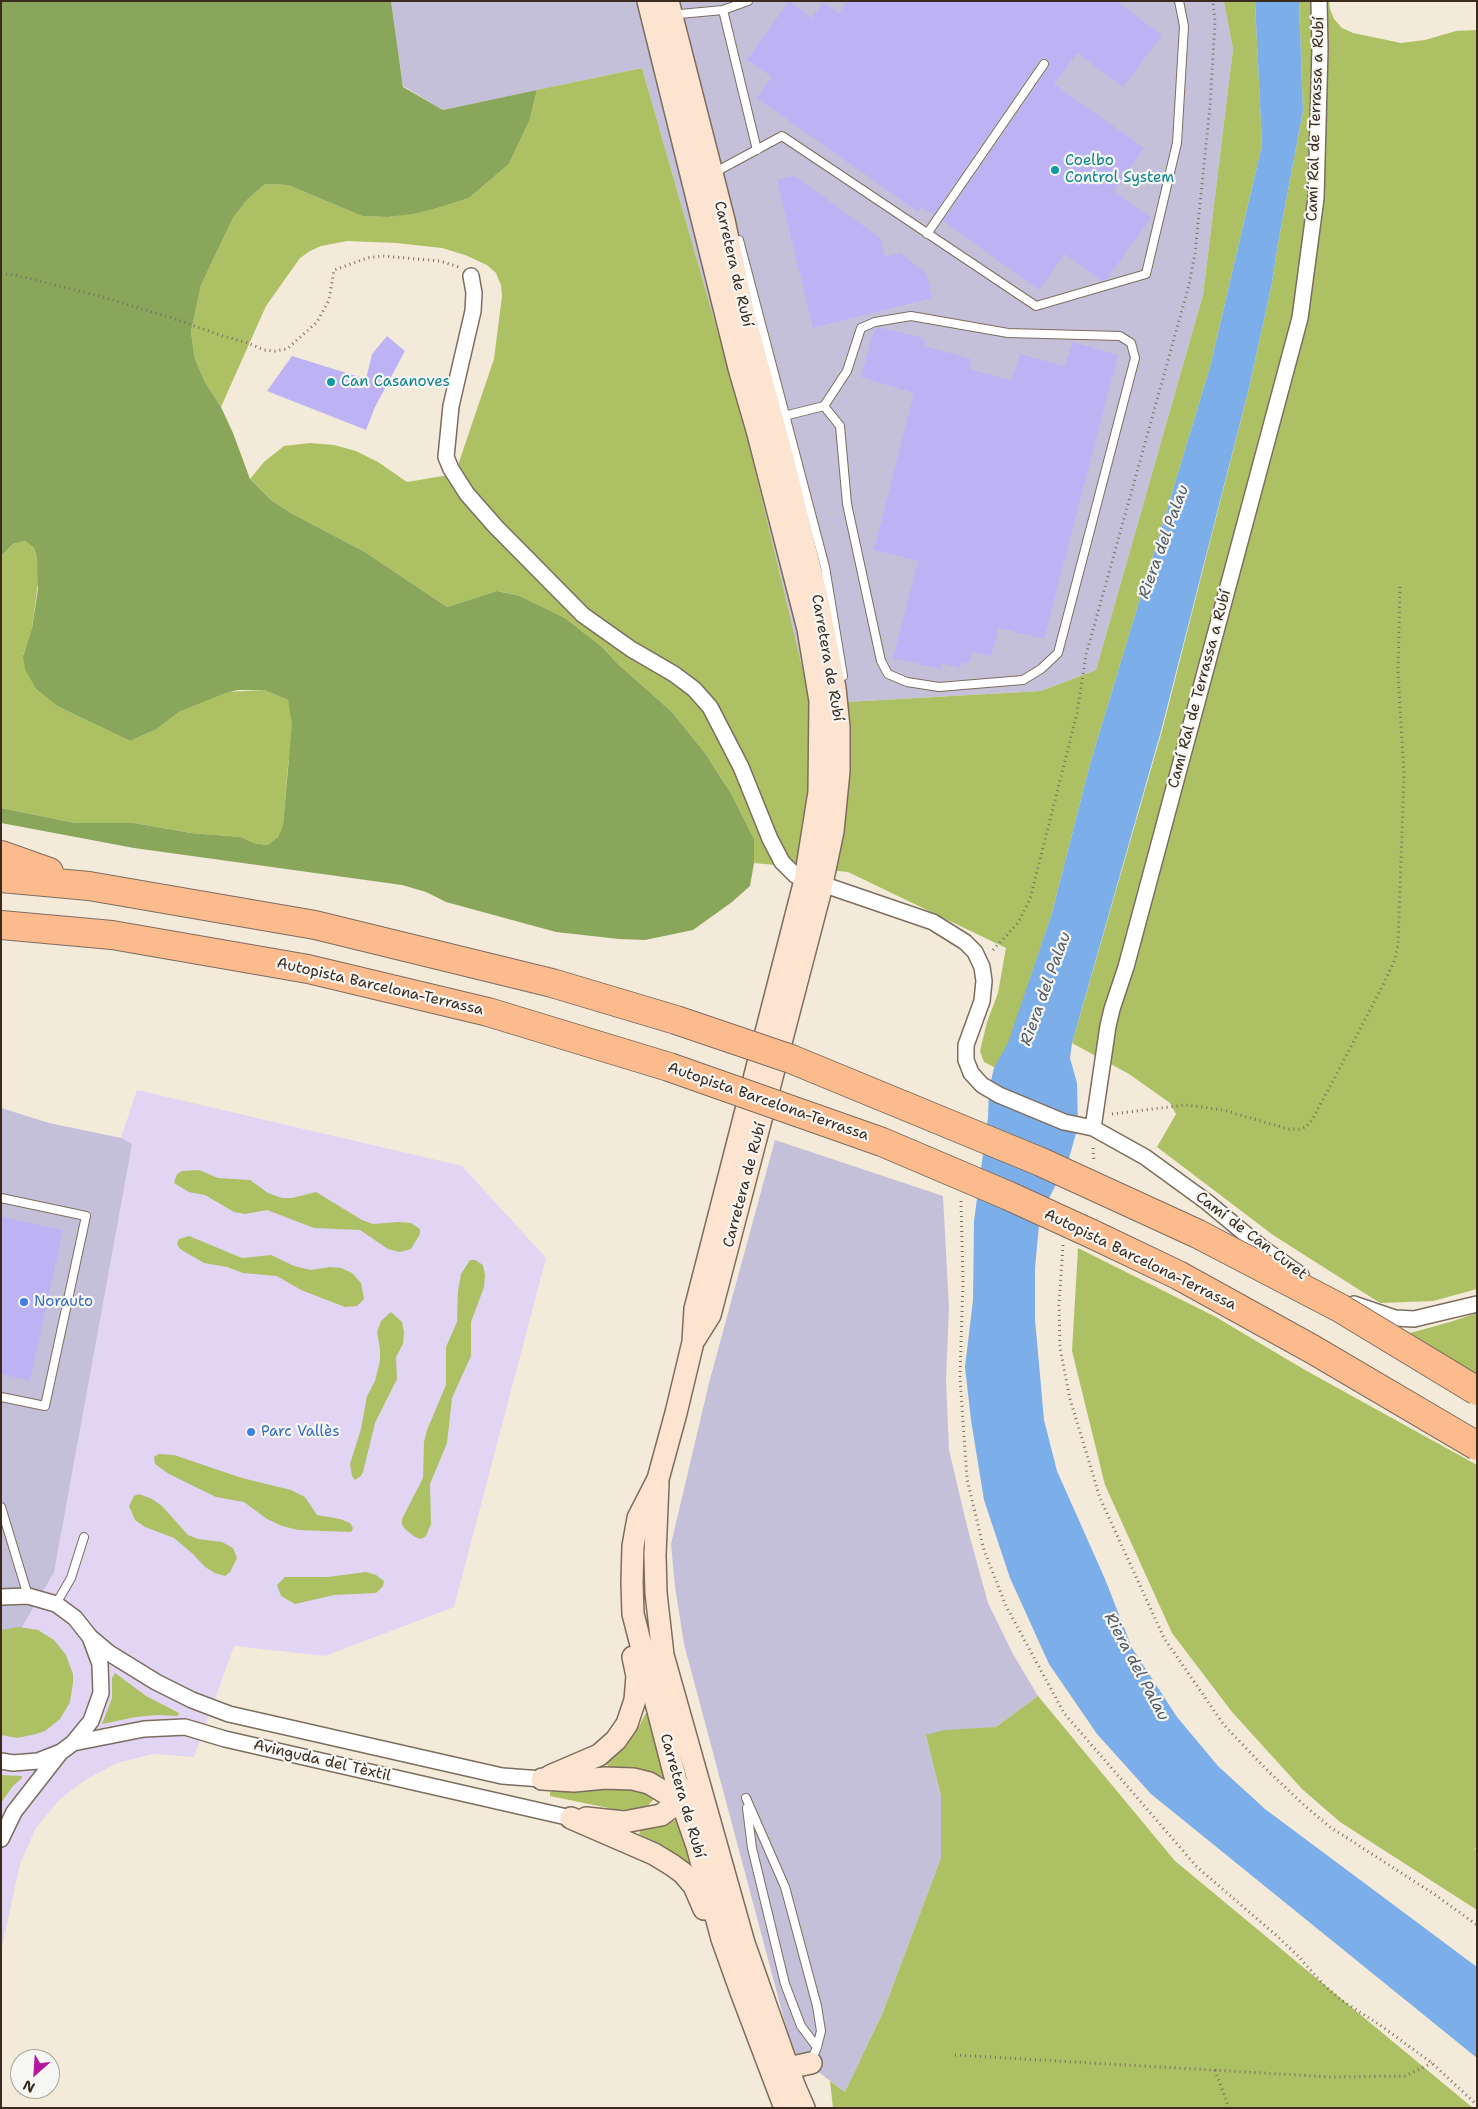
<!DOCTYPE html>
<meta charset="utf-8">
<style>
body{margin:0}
#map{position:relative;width:1478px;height:2109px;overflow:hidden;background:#f4ead9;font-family:"Shantell Sans",sans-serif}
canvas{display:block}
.frame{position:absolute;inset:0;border:2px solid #3b2a1e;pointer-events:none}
.north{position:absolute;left:10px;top:2049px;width:50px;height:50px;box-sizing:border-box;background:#f6f6f2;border:1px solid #aba49d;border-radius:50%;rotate:206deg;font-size:14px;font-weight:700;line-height:20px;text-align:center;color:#3b2a1e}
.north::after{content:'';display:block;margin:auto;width:18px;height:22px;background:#b5179e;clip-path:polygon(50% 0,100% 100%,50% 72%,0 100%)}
</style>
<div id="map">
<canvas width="1478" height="2109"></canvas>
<div class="frame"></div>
<div class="north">N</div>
</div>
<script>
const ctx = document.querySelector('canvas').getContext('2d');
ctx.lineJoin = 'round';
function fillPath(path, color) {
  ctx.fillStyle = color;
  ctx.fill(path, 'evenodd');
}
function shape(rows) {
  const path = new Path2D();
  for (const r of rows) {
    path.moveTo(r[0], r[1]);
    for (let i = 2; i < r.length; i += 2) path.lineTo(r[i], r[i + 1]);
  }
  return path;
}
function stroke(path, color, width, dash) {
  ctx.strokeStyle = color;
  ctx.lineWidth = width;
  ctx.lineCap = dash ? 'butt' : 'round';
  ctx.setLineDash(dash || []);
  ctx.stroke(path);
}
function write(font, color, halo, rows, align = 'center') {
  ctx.font = font + ' "Shantell Sans",sans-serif';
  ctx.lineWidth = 4.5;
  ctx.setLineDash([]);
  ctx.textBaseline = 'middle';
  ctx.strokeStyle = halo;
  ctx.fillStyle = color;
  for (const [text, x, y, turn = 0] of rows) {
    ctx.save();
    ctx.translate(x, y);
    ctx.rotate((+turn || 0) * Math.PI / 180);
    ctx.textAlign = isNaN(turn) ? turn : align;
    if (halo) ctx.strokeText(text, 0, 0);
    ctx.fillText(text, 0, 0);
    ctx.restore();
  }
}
const built = shape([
 [137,1090,462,1166,546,1258,454,1607,325,1656,234,1646,194,1757,153,1754,117,1763,85,1780,59,1800,36,1828,20,1864,1,1951,1,1108,49,1123,121,1138]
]);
const industrial = shape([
 [391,1,1224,1,1233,49,1203,295,1096,670,1041,691,811,704,744,424,642,68,443,110,403,86],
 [1,1108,49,1123,121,1138,132,1144,54,1572,1,1663],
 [775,1140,943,1196,949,1308,946,1379,949,1450,968,1530,988,1603,1013,1654,1038,1696,996,1727,926,1735,941,1796,941,1858,883,2012,845,2092,793,2053,684,1644,675,1587,671,1544,709,1383]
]);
const green = shape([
 [1224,1,1255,1,1262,145,1210,367,1090,764,1052,913,1000,1070,984,1062,980,1051,987,1022,998,993,1006,948,848,872,754,863,754,839,732,795,705,753,672,712,618,664,601,646,565,618,520,596,497,591,447,607,365,552,291,513,271,500,250,479,264,462,284,446,310,443,334,445,356,451,378,462,407,482,455,474,494,359,502,296,501,285,496,273,487,265,465,255,442,248,396,243,347,241,321,246,310,251,300,258,266,306,221,407,205,382,195,359,191,332,201,285,233,218,248,199,265,184,288,185,362,216,389,217,438,208,469,198,509,164,530,119,537,90,642,68,744,424,811,704,1041,691,1096,670,1203,295,1233,49],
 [1299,1,1329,1,1330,9,1334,19,1342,28,1353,33,1401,43,1425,40,1456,31,1477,30,1477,1289,1433,1301,1380,1303,1273,1235,1157,1147,1176,1114,1170,1103,1129,1074,1072,1043,1162,731,1249,388,1272,283,1278,243,1303,111],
 [25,541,34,548,37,558,39,576,32,628,23,655,36,689,57,706,130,741,157,729,179,712,225,692,264,690,288,700,292,712,292,740,288,765,283,826,278,837,267,845,254,843,241,837,191,833,134,823,75,823,1,808,1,556,13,544],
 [199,1170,218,1178,250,1180,268,1193,282,1198,292,1198,316,1192,362,1220,373,1224,398,1222,411,1223,420,1229,420,1234,411,1249,400,1252,388,1249,360,1230,314,1228,267,1210,245,1214,234,1212,205,1195,189,1192,174,1183,177,1174,182,1171],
 [189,1236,242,1258,271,1255,294,1266,311,1270,330,1267,341,1268,352,1273,361,1283,364,1299,357,1306,345,1307,301,1290,277,1276,243,1273,227,1267,204,1263,180,1249,177,1244,179,1239],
 [1078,1248,1214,1316,1305,1370,1477,1465,1477,1847,1472,1851,1477,1848,1477,1910,1340,1822,1302,1789,1232,1712,1172,1633,1105,1485,1072,1351],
 [470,1260,475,1260,483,1265,485,1275,484,1287,471,1322,471,1356,452,1398,447,1443,430,1484,431,1524,426,1536,421,1539,415,1537,405,1529,402,1524,402,1519,423,1478,424,1442,427,1430,446,1385,446,1347,457,1322,458,1291,461,1274],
 [391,1312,402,1322,404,1332,403,1344,396,1357,397,1379,375,1423,363,1472,361,1476,355,1480,352,1476,350,1464,361,1429,367,1396,375,1381,380,1361,380,1349,377,1332,381,1321],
 [1477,1313,1477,1375,1410,1333,1450,1322],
 [159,1454,174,1455,242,1478,291,1490,305,1497,317,1515,340,1519,350,1523,353,1528,351,1532,298,1530,282,1526,267,1519,244,1502,216,1497,169,1474,155,1464,154,1457],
 [139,1494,152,1499,162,1506,188,1535,198,1539,222,1542,233,1548,237,1558,230,1572,225,1576,215,1573,205,1567,193,1554,174,1538,145,1527,135,1520,129,1506,134,1496],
 [366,1572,376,1575,384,1581,383,1586,376,1593,334,1595,295,1604,281,1596,277,1585,285,1577,328,1577],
 [19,1627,38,1630,54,1640,66,1655,73,1674,73,1683,70,1702,60,1719,45,1731,36,1734,17,1738,1,1735,1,1630],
 [115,1673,146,1696,179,1713,178,1716,157,1715,136,1717,102,1724,112,1698,112,1678],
 [1038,1696,1175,1861,1473,2108,833,2108,830,2081,845,2092,883,2012,941,1858,941,1796,926,1735,944,1730,996,1727],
 [648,1709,668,1779,642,1770,610,1767,605,1764,606,1761,624,1746,637,1730],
 [1,1775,22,1776,22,1778,13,1786,1,1803],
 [605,1787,641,1791,652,1797,653,1800,646,1808,618,1810,550,1796,550,1792],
 [679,1819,693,1868,662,1846,639,1834,640,1831]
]);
const forest = shape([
 [1,1,391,1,403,87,443,110,537,90,530,119,509,164,469,198,438,208,412,214,388,217,362,216,288,185,265,184,248,199,233,218,201,285,191,332,195,359,205,382,221,407,233,433,250,479,271,500,291,513,365,552,447,607,497,591,520,596,565,618,601,646,618,664,672,712,705,753,719,775,732,795,754,839,754,863,750,886,732,902,693,930,645,940,619,939,556,932,446,902,426,892,402,885,134,848,1,823,1,808,75,823,134,823,191,833,241,837,254,843,267,845,278,837,283,825,292,724,288,700,264,690,238,690,225,693,179,712,157,729,130,741,57,706,36,689,25,669,23,656,32,628,38,589,37,558,34,548,25,541,13,544,1,556]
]);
const water = shape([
 [1255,1,1299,1,1303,111,1278,243,1272,283,1249,388,1161,731,1072,1043,1070,1058,1077,1083,1078,1126,1068,1162,1040,1215,1035,1268,1035,1319,1044,1420,1057,1471,1105,1579,1132,1648,1177,1717,1218,1766,1265,1809,1477,1967,1477,2058,1151,1794,1097,1734,1049,1664,1010,1578,984,1500,971,1420,965,1367,973,1300,974,1221,988,1117,989,1089,994,1068,1008,1043,1052,913,1090,764,1210,367,1262,145]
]);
const building = shape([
 [789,1,812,18,823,2,839,13,847,1,1116,1,1162,35,1123,87,1077,53,1054,84,1144,148,1114,191,1151,218,1106,280,1102,281,1065,254,1039,290,943,221,1049,67,1048,60,1044,58,1039,61,933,215,922,206,918,212,757,98,772,77,747,60],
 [795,176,880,238,885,257,900,253,926,273,932,298,813,328,777,180],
 [878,327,924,338,925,346,971,359,969,369,1012,380,1020,354,1065,366,1073,342,1118,355,1044,639,999,628,991,656,972,652,968,664,962,662,960,668,942,663,940,669,893,658,918,561,874,550,914,393,861,377,874,329],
 [387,336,405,351,375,407,366,430,267,391,292,356,366,379,372,354],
 [1,1217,63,1230,30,1381,1,1374]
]);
const path = shape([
 [1,273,24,277,106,298,172,318,223,336,248,343,264,350,275,351,287,349,317,322,329,300,334,270,367,258,383,256,440,261,459,267],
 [993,950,1018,923,1030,899,1077,713,1086,655,1189,285,1195,253,1210,106,1215,22,1213,1],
 [1112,1114,1185,1105,1202,1107,1223,1110,1288,1129,1299,1129,1306,1127,1312,1120,1344,1060,1385,981,1395,959,1398,944,1404,776,1398,671,1400,583],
 [1093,1148,1094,1162],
 [961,1201,963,1281,960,1377,967,1479,984,1550,1006,1606,1064,1713,1197,1867,1277,1936,1298,1956,1324,1985,1341,2000,1380,2025,1432,2063,1477,2105],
 [1063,1245,1059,1305,1060,1348,1070,1399,1100,1498,1164,1638,1224,1725,1266,1769,1305,1806,1330,1827,1434,1894,1477,1925],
 [955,2055,1331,2077,1405,2076,1432,2063],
 [1215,2070,1229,2108]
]);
const service = shape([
 [748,1,723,10,757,150],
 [680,14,723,10],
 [721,169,782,136,1036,306,1146,274,1177,143,1184,26,1179,1],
 [927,234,1044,64],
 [739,240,825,567,843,676],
 [784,416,824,406,840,426,847,504,881,661,888,674,907,682,939,687,1023,680,1041,669,1058,653,1064,630,1135,358,1131,343,1120,336,1008,333,911,316,875,322,861,328,847,371,824,406],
 [1,1198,86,1216,45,1406,1,1397],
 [1,1507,28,1596],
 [56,1604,71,1578,84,1537],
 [746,1798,785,1887,817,2006,821,2031,817,2047,811,2062],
 [747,1808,752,1848,785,1984,801,2026,817,2047]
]);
const minor = shape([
 [471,276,474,293,473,311,451,406,446,457,451,469,467,494,496,527,583,615,631,649,674,674,694,689,710,707,741,767,770,839,782,862,795,875,805,880,822,884,933,922,965,942,975,952,982,967,984,981,982,1001,966,1045,966,1060,971,1073,982,1085,999,1095,1064,1122,1093,1128,1108,1026,1112,1009,1126,967,1300,318,1316,198,1320,48,1319,1],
 [1093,1128,1145,1157,1207,1202,1261,1247,1301,1275],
 [1354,1304,1395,1318,1414,1319,1477,1304],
 [1,1597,28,1596,56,1604,75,1618,90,1637,100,1664,101,1693,91,1721,73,1743,61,1752,38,1761,13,1763,1,1761],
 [90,1637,109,1653,156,1682,192,1700,229,1714,502,1776,542,1779],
 [73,1743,144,1729,185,1727,225,1739,571,1818],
 [1,1839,14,1812,60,1753]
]);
const secondary = shape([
 [648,1,739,368,757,430,808,629,820,701,819,792,805,880,695,1309,693,1342,676,1413,658,1479,638,1518,633,1546,632,1582,633,1614,681,1800,697,1846,722,1939,741,1992,785,2108],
 [668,1,724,220,743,311,784,462,818,601,835,688,839,727,839,771,833,831,820,893,710,1315,695,1339],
 [658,1483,655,1555,656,1593,663,1655,744,1943,794,2085,804,2108],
 [550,1776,599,1755,616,1740,627,1724,635,1700,637,1676,633,1657],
 [542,1779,574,1781,605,1778,633,1779,649,1783,687,1806],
 [571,1818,654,1854,672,1865,683,1873,694,1886,704,1909],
 [586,1818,624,1822,661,1815,681,1800,684,1789],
 [776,2061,788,2068,811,2063]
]);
const motorway = shape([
 [1,855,49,872],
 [1,878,89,886,315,925,552,983,676,1020],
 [1,925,112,935,308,969,488,1012,669,1067]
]);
const motorwayBridge = shape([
 [676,1020,791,1059,1041,1162,1198,1234,1340,1308,1477,1391],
 [669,1067,882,1142,1009,1196,1092,1234,1178,1275,1312,1349,1477,1446]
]);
const markers = [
 [1055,170,5,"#0f9aa8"],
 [331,382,5,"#0f9aa8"],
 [24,1302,5,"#3f7fe0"],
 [251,1432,5,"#3f7fe0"]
];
const streetNames = [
 ["Camí Ral de Terrassa a Rubí",1316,119,-88],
 ["Carretera de Rubí",733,264,77],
 ["Carretera de Rubí",827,658,80],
 ["Camí Ral de Terrassa a Rubí",1200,689,-75],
 ["Autopista Barcelona-Terrassa",380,987,13],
 ["Autopista Barcelona-Terrassa",768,1102,19],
 ["Carretera de Rubí",745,1185,-75],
 ["Camí de Can Curet",1251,1236,37],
 ["Autopista Barcelona-Terrassa",1140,1260,26],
 ["Avinguda del Tèxtil",322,1761,13],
 ["Carretera de Rubí",682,1796,74]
];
const cultureNames = [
 ["Coelbo",1065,161],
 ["Control System",1065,178],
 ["Can Casanoves",341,382]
];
const shopNames = [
 ["Norauto",34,1302],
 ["Parc Vallès",261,1432]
];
const waterNames = [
 ["Riera del Palau",1164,542,-70],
 ["Riera del Palau",1046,989,-70],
 ["Riera del Palau",1136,1667,62]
];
fillPath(built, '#e2d4f3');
fillPath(industrial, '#c5c0da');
fillPath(green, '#adc064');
fillPath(forest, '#8aa65a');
fillPath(water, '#7cafe9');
fillPath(building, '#bdb3f4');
stroke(service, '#7c6d5f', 10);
stroke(minor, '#7c6d5f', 18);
stroke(secondary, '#7c6d5f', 24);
stroke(motorway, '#7c6d5f', 30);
stroke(path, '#7c6d5f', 3, [1, 4]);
stroke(service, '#fff', 8);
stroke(minor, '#fff', 15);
stroke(secondary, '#fde4d1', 21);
stroke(motorway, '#fbbb8d', 28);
stroke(motorwayBridge, '#7c6d5f', 30, []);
stroke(motorwayBridge, '#fbbb8d', 28);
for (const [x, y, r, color] of markers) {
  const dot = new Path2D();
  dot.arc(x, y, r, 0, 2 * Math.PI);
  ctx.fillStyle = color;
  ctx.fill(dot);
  stroke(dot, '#f6f6f2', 2);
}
write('15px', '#3b2a1e', '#f6f6f2', streetNames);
write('15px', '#0d838f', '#f6f6f2', cultureNames, 'left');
write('15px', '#366cbe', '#f6f6f2', shopNames, 'left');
write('italic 16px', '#525965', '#f6f6f2', waterNames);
</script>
